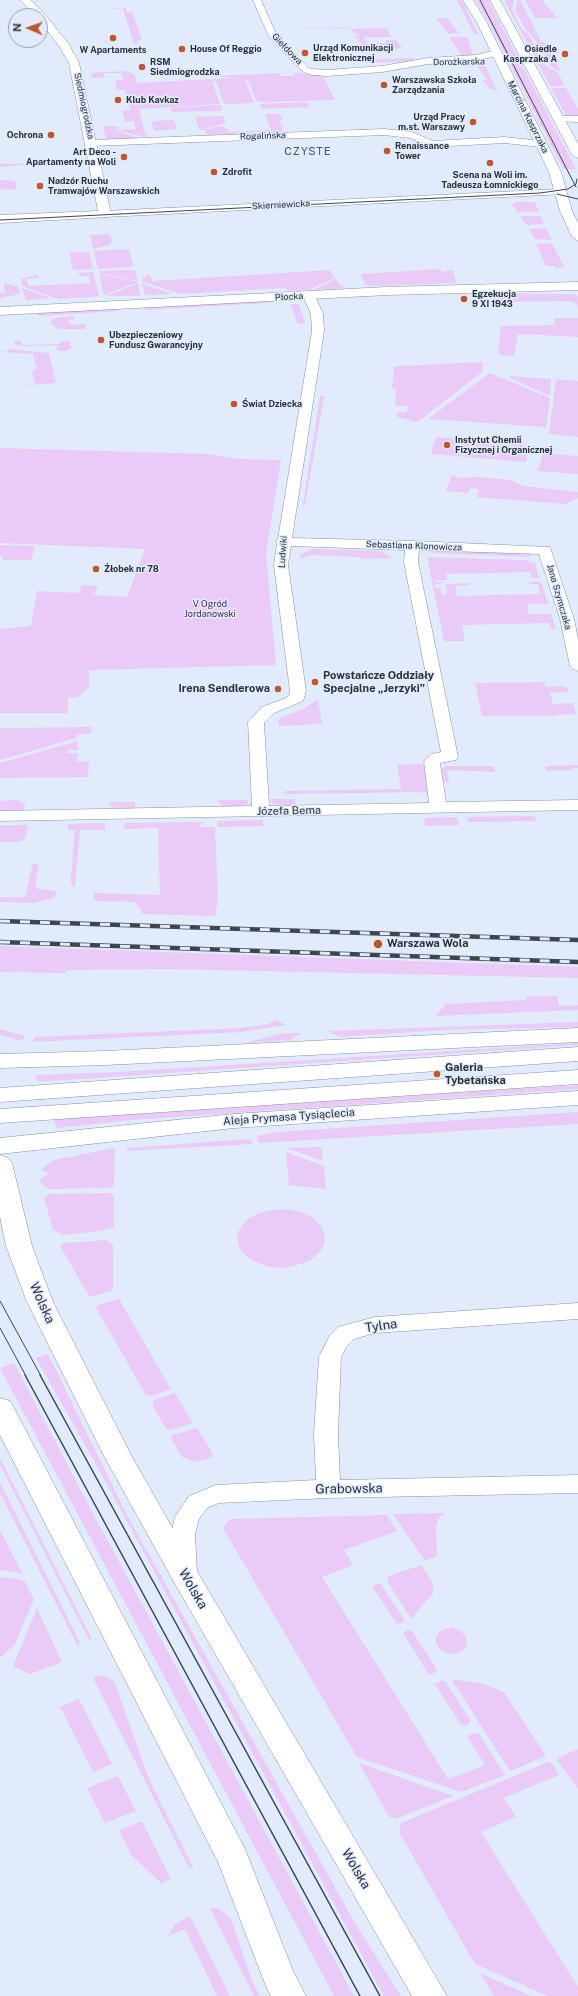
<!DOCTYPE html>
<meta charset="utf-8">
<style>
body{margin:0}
#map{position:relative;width:578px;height:1996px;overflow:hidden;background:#e2ebfb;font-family:"Public Sans",sans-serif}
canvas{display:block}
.north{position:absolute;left:8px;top:8px;width:40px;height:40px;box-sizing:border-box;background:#e2ebfb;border:1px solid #98a0ad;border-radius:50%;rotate:272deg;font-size:11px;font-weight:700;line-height:16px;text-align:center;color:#292f38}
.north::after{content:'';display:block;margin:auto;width:14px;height:18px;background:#be572e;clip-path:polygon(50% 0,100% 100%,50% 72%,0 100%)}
</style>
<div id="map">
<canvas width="578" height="1996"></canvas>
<div class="north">N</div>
</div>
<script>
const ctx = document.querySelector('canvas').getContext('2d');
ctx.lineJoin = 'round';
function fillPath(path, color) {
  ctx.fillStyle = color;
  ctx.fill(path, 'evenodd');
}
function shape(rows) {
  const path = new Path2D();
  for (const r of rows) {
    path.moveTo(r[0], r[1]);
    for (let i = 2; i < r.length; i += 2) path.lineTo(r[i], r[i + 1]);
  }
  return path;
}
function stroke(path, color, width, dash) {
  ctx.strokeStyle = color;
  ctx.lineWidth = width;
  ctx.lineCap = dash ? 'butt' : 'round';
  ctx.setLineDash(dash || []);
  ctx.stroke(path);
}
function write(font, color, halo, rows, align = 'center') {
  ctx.font = font + ' "Public Sans",sans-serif';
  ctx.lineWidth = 3;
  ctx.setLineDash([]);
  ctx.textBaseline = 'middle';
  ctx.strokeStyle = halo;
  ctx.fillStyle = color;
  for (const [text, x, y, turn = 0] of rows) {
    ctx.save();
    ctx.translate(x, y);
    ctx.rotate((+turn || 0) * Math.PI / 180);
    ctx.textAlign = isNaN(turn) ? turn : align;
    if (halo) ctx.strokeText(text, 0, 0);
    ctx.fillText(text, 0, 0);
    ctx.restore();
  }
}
const green = shape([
 [457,0,461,0,463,3,478,34,474,34],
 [476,0,488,0,576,169,563,169,492,28],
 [504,0,514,0,512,9,521,28,531,38,546,66,558,73,565,86,550,86],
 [518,0,520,0,541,41,545,43,561,72,550,66,534,38,525,29,515,9],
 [525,0,542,0,557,18,535,18],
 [126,8,127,12,132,12,142,40,137,41,138,44,134,44,123,9,100,9],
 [436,18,447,18,458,32,462,33,448,34],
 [350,27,370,59,413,58,415,61,365,63,364,62,370,61,350,28,283,29],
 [386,28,392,37,364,37,370,47,368,43,386,43,385,40,396,40,402,48,365,51,357,36,360,36,355,33,352,29],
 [449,37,467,37,473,55,462,56],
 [468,64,485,65,497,91,490,89,482,80,487,80,476,65,468,65],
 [125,71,134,74,137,83,233,78,214,76,283,73,277,76,295,76,293,73,298,73,323,76,335,100,264,102,256,100,248,80,245,80,254,103,224,104,216,81,212,81,220,104,139,109,146,137,106,128,139,138,106,139,103,126,117,126,118,130,136,129,134,121,125,122,122,110,131,110,125,90,117,90,115,80,123,80,122,73,104,73,105,77,92,78,91,73],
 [551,88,566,88,578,109,578,117,565,114],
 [307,102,310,107,262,109,260,104],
 [221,105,222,109,220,111,172,112,171,108,148,109],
 [265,114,280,114,283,120,279,121,284,131,207,135,205,130,220,126,228,129,228,132,271,130],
 [223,116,226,123,201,130,199,129,195,117],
 [174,120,177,129,154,131,151,121],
 [51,163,54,163,55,167,19,165,0,167,0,164],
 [0,180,15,181,17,189,0,190],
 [516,202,535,202,539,212,517,212,512,204],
 [520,216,541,216,544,224,526,225],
 [546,228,552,240,535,239,529,229],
 [109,234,112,242,110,245,93,249,90,235],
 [550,243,553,245,564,267,556,268,555,266,546,266,536,244],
 [129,249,133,265,130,267,98,269,94,251],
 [89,252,93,269,77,270,72,268,70,252],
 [440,269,442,272,453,270,456,283,369,286,365,284,361,274],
 [135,270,138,281,99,273,100,271],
 [330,270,334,278,308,290,292,291,284,288,180,294,141,281,144,280,141,279,150,274,152,281],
 [93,272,99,296,97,297,57,299,22,286,21,279,38,275,39,278,27,279,28,286,90,283,89,276,79,276,78,273],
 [99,274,138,282,104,295],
 [337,278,338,283,345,288,313,290],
 [4,283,18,287,20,294,0,298,0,293,5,293],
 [138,283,140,296,106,296],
 [142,284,173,294,145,295],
 [22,288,51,298,26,300],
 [493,293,572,294,578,296,578,309,576,303,569,301,494,302,492,295],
 [272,301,268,303,144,310,147,307],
 [290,304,299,304,305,323,298,324],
 [116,309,119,311,41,316,38,316,36,311],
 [74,316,74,319,70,320,68,322,72,325,85,324,86,329,59,329,50,323,54,318],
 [554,318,578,318,578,337,518,334,514,356,501,355,498,353,501,326,555,325],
 [19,341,21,341,21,345,60,344,60,341,68,341,70,342,71,348,64,351,55,350,59,345,21,346,14,344,14,342],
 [8,349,49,353,56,383,0,387,35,384,32,371,38,368,36,367,33,354,0,352,8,351],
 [483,362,482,372,424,417,416,422,397,417,397,412,407,412,408,406,395,406,396,390,392,388,394,368,397,366],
 [490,373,550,398,546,427,428,419],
 [510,376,551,379,550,396,510,378],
 [556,379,578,381,578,437,549,434],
 [320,396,324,396,305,505,303,505],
 [451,436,524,442,522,448],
 [436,437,492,443,526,451,528,454,526,462,431,454],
 [0,448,209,454,240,459,281,460,266,553,276,665,89,670,89,687,78,697,68,698,68,713,0,713,0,629,31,626,37,591,78,593,82,585,98,586,94,595,127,597,145,549,0,543],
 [543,453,578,456,578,474,538,471],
 [452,475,460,478,475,477,510,480,523,486,578,492,578,498,565,504,477,497,479,489,470,488,468,493,446,491],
 [0,545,35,546,31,560,2,560,3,556,0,555],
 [312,549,379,551,393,558,361,559,361,557,311,555,300,559,301,554],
 [428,549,530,552,531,557,433,553,428,551],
 [427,557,524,560,535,563,539,578,532,578,530,572,446,574,447,580,436,580,436,582,447,582,434,585,435,588,440,588,442,595,447,595,446,584,469,583,469,585,455,586,457,596,540,594,538,584,529,584,529,582,538,581,542,584,548,604,527,604,529,614,551,614,556,629,551,629,549,623,462,625,465,641,444,641],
 [544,682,546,687,562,686,568,689,569,692,550,693,553,704,573,703,576,714,555,715,555,716,482,716,475,683],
 [318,699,322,724,279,726,278,720,282,717,304,709],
 [92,727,91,734,77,734,76,738,0,760,0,728],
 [78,741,78,750,69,750,67,753,78,753,77,762,89,761,88,777,0,778,0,763],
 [423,764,426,766,429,792,285,794,285,791,401,789,397,765],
 [578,765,578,768,572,768,572,770,546,771,545,767,547,766],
 [446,766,493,766,496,772,447,770,449,783,446,782,444,782,442,768],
 [269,799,295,799,296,805,281,806,272,803],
 [17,800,25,804,24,810,0,810,0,801],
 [217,800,248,800,248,804,240,806,224,807],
 [108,802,135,802,135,808,114,808],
 [532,816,535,817,536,821,469,822,466,817],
 [454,817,457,818,459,825,427,826,424,824,425,818],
 [263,820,263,826,217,827,218,821],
 [203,822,199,827,215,827,218,900,215,916,142,914,139,907,134,902,96,901,93,898,94,893,160,895,158,828,124,829,125,823],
 [105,823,105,830,80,830,75,887,71,884,71,877,75,830,68,830,68,824],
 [0,825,28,825,26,836,21,842,0,842],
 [33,863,39,865,35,885,38,889,55,891,57,893,54,898,33,903,0,902,0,897,25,897],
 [0,946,578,967,578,978,169,969,66,970,66,973,0,972],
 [527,996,557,996,559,1006,578,1005,578,1010,436,1016,445,1004,526,1000],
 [276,1020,286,1025,241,1032,33,1042,35,1037,241,1028,268,1024],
 [578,1022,578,1027,444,1030,340,1037,328,1031],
 [0,1029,25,1036,22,1041,0,1035],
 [285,1033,302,1033,290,1040,245,1043],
 [578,1043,578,1045,38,1082,35,1075,120,1072],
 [578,1085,578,1089,133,1120,57,1128,53,1119],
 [578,1112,578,1124,259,1143,257,1136,278,1132],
 [249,1139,251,1139,252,1144,127,1151,127,1148],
 [321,1147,323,1161,287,1148],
 [115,1148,114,1185,110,1188,50,1189,41,1184,40,1179,49,1174,49,1173,41,1170,53,1160],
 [286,1152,324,1166,326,1189,289,1185],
 [110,1193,114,1196,114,1227,101,1231,63,1235,53,1230,44,1197,50,1194],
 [287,1209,301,1212,313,1218,321,1226,325,1235,324,1245,319,1253,309,1261,297,1265,283,1268,269,1267,256,1262,246,1256,239,1247,237,1237,240,1228,248,1219,259,1213,273,1210],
 [106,1240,113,1244,113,1290,94,1296,89,1296,60,1246,64,1243],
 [119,1299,171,1389,152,1396,146,1395,96,1308,98,1305],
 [48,1354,128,1517,356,1925,401,1996,384,1996,98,1468,36,1358],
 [14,1363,96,1519,354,1996,334,1996,0,1368],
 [175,1393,193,1423,170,1430,166,1429,152,1405,154,1400],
 [197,1428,213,1454,210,1458,197,1462,182,1457,171,1438,172,1435],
 [0,1458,92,1639,89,1640,0,1465],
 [0,1482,80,1643,78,1647,0,1493],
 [446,1513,439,1518,436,1526,437,1556,425,1561,393,1514],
 [387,1515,397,1531,344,1550,353,1565,322,1577,448,1779,485,1765,467,1736,475,1733,479,1734,505,1775,461,1792,357,1757,223,1528,230,1519],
 [0,1530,22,1573,0,1570],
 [421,1565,433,1583,433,1593,411,1619,387,1581,389,1576],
 [0,1577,18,1579,25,1582,34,1599,15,1644,0,1658],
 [380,1583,404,1619,404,1622,397,1624,372,1586],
 [37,1608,62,1662,30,1674,13,1666],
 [453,1628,460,1631,465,1635,467,1641,466,1647,461,1652,454,1654,446,1653,440,1649,436,1644,436,1638,439,1632,445,1629],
 [408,1630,412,1631,436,1668,436,1672,429,1675,403,1633],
 [101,1675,114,1681,117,1689,149,1779,193,1867,189,1868,93,1678],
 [451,1679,483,1684,504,1692,546,1756,510,1771],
 [442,1681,446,1682,470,1720,469,1724,462,1726,435,1684],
 [79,1699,112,1764,93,1772,60,1707],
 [578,1749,578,1789,557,1760,558,1758],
 [548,1762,553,1764,559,1775,504,1798,516,1817,481,1832,578,1987,578,1996,548,1996,475,1964,399,1832,401,1823],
 [359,1763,453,1796,398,1818,389,1817],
 [118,1776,136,1811,105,1823,87,1788],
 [142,1821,171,1879,161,1883,132,1856,119,1830],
 [210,1908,218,1908,231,1919,252,1981,260,1996,254,1996],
 [190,1916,230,1996,217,1996,185,1929,168,1936,175,1924],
 [480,1973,531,1996,494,1996]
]);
const minor = shape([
 [253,0,261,0,276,34,309,68,313,69,327,70,382,66,428,58,476,55,496,50,500,53,499,55,476,61,428,64,382,72,327,76,312,75,303,72,269,37,253,0],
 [559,116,578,116,578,122,556,121,554,119,556,117,559,116],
 [384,129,412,132,433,141,504,137,542,141,547,144,542,147,504,143,432,147,410,138,384,135,91,146,86,143,91,140,384,129],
 [561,189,565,190,566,192,565,194,105,217,100,214,105,211,561,189],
 [309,293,315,296,323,314,324,331,292,538,413,541,550,547,574,619,578,639,578,671,573,669,570,666,560,619,539,554,419,550,418,562,458,757,456,760,440,763,446,802,578,800,578,810,0,821,0,811,252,806,248,722,262,707,286,698,289,696,290,691,274,565,277,544,276,542,278,539,312,331,311,314,303,296,309,293],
 [291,546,405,550,404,562,441,752,432,754,424,761,429,803,269,806,264,723,274,713,303,701,306,691,288,565,291,546],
 [578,1303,578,1319,375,1333,354,1339,347,1346,341,1357,338,1434,340,1480,578,1475,578,1493,328,1498,219,1503,207,1508,199,1519,195,1534,197,1573,193,1580,184,1583,175,1580,171,1573,171,1534,175,1517,189,1496,216,1485,316,1480,314,1434,319,1357,330,1335,338,1327,375,1317,578,1303]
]);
const tertiary = shape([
 [20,0,31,0,42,11,68,43,79,63,111,214,109,217,0,223,0,215,98,211,69,63,59,46,40,21,40,16,36,16,20,0],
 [578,282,578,290,387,295,0,315,0,307,387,287,578,282]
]);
const secondary = shape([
 [463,0,473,0,487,23,561,172,572,211,578,223,578,241,572,237,560,211,549,172,477,23,463,0],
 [490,0,500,0,578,144,578,158,572,155,490,0],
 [578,1028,578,1042,105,1065,0,1068,0,1054,105,1051,578,1028],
 [578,1091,578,1105,234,1128,0,1154,0,1138,234,1114,578,1091],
 [0,1155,8,1158,12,1163,32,1246,53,1302,131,1455,194,1566,447,1996,412,1996,174,1582,104,1456,27,1302,6,1246,0,1217,0,1155],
 [0,1398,10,1401,14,1408,245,1849,293,1971,306,1996,271,1996,267,1989,218,1862,0,1435,0,1398]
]);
const primary = shape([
 [578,1047,578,1061,0,1102,0,1088,578,1047],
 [578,1070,578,1084,0,1123,0,1109,578,1070]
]);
const tramFar1 = shape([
 [480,0,576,187],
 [557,194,578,199],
 [0,220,540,193,568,189,576,184,577,179],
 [0,1301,41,1376],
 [0,1328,26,1376]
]);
const tram = shape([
 [25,1375,360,1996],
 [40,1375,380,1996]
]);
const rail = shape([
 [0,921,578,940],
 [0,942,578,962]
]);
const markers = [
 [113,38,4,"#be572e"],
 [182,49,4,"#be572e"],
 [305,53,4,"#be572e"],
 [565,54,4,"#be572e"],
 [142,67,4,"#be572e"],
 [384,85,4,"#be572e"],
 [118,100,4,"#be572e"],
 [473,122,4,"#be572e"],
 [51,135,4,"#be572e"],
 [387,151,4,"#be572e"],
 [124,157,4,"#be572e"],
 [490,163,4,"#be572e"],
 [214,172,4,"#be572e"],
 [40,186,4,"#be572e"],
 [464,299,4,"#be572e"],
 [101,340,4,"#be572e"],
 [234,404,4,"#be572e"],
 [447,445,4,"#be572e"],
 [96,569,4,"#be572e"],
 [315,682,4,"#be572e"],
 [278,689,4,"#be572e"],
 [378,944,5,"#be572e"],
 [437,1074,4,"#be572e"]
];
const farPoinames = [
 ["Urząd Komunikacji",313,48],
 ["Elektronicznej",313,58],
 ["House Of Reggio",190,49],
 ["Osiedle",557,49,"right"],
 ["Kasprzaka A",557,59,"right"],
 ["W Apartaments",113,50,"center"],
 ["RSM",150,62],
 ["Siedmiogrodzka",150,72],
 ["Warszawska Szkoła",392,80],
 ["Zarządzania",392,90],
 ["Klub Kavkaz",126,100],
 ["Urząd Pracy",465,117,"right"],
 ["m.st. Warszawy",465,127,"right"],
 ["Ochrona",43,135,"right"],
 ["Renaissance",395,146],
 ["Tower",395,156],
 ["Art Deco -",116,152,"right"],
 ["Apartamenty na Woli",116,162,"right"],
 ["Zdrofit",222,172],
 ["Scena na Woli im.",490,175,"center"],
 ["Tadeusza Łomnickiego",490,185,"center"],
 ["Nadzór Ruchu",48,181],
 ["Tramwajów Warszawskich",48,191],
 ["Egzekucja",472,294],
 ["9 XI 1943",472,304],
 ["Ubezpieczeniowy",109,335],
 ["Fundusz Gwarancyjny",109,345],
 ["Świat Dziecka",242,404],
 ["Instytut Chemii",455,440],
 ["Fizycznej i Organicznej",455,450],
 ["Żłobek nr 78",104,569]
];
const farStreetnames = [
 ["Giełdowa",287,49,46],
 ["Dorożkarska",459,62,-1],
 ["Siedmiogrodzka",84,106,78],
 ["Marcina Kasprzaka",528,117,63],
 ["Rogalińska",263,136,-2],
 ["Skierniewicka",281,205,-3],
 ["Płocka",289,297,-3],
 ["Sebastiana Klonowicza",414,546,2],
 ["Ludwiki",283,552,-86],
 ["Jana Szymczaka",559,597,74]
];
const farParknames = [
 ["V Ogród",210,604],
 ["Jordanowski",210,614]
];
const farQuarternames = [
 ["CZYSTE",308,152]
];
const poiNames = [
 ["Powstańcze Oddziały",323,676],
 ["Specjalne „Jerzyki”",323,689],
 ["Irena Sendlerowa",270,689,"right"],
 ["Warszawa Wola",387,944],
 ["Galeria",445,1068],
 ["Tybetańska",445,1081]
];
const streetNames = [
 ["Józefa Bema",289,811,-1],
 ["Aleja Prymasa Tysiąclecia",289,1117,-4]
];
const nearStreetnames = [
 ["Wolska",42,1303,66],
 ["Tylna",381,1326,-8],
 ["Grabowska",349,1489,-1],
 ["Wolska",193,1589,60],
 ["Wolska",356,1869,60]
];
fillPath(green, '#eacaf6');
stroke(minor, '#8390a7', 1);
stroke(tertiary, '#8390a7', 1);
stroke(secondary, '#8390a7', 1);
stroke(primary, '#8390a7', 1);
fillPath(minor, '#fff');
fillPath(tertiary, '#fff');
fillPath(secondary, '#fff');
fillPath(primary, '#fff');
stroke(tramFar1, '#3e454e', 1);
stroke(tram, '#3e454e', 1.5);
stroke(rail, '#3e454e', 4.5);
stroke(rail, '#e2ebfb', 3, [10]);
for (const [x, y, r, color] of markers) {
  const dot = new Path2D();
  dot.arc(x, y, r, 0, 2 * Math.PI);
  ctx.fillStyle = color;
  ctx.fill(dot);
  stroke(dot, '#e2ebfb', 1.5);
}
write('bold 9px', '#292f38', '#e2ebfb', farPoinames, 'left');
write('9px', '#292f38', '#e2ebfb', farStreetnames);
write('9px', '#481f55', '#e2ebfb', farParknames);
ctx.letterSpacing = '1px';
write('11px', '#465267', '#e2ebfb', farQuarternames);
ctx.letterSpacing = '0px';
write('bold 11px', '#292f38', '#e2ebfb', poiNames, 'left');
write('11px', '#292f38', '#e2ebfb', streetNames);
write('13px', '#292f38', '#e2ebfb', nearStreetnames);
</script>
